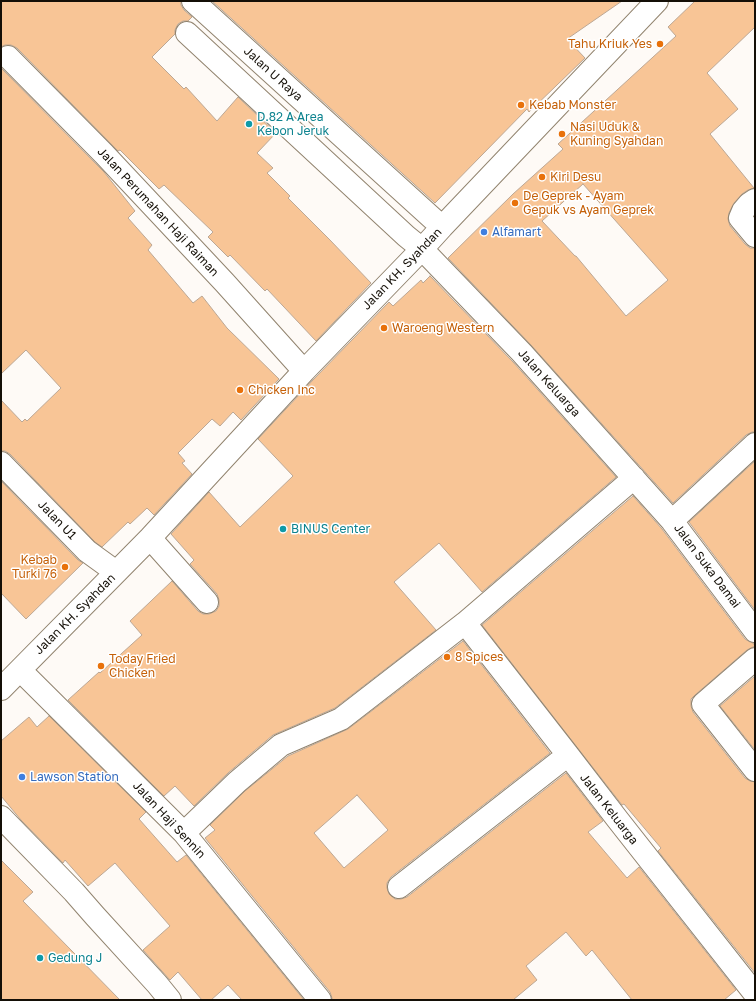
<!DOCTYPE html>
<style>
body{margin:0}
#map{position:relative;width:756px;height:1001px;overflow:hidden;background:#fefaf6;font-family:"Golos Text",sans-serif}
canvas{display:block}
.frame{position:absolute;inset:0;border:2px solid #140f07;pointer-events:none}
</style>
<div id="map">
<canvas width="756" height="1001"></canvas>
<div class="frame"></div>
</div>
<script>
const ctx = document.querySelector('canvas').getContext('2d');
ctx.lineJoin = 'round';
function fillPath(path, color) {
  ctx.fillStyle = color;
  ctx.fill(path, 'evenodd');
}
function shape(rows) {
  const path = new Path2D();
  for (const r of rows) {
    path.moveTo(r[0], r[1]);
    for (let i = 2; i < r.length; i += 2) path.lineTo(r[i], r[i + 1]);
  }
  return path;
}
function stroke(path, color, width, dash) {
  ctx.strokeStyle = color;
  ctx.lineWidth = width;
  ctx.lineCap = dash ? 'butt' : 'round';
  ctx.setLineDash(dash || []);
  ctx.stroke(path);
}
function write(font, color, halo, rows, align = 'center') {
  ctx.font = font + ' "Golos Text",sans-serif';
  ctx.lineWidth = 3;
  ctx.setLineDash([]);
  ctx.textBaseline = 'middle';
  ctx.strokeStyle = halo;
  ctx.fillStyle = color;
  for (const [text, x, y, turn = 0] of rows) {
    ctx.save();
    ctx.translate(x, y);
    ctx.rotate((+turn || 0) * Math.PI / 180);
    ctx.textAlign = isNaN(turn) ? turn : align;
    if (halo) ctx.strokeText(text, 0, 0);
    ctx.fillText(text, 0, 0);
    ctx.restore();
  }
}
const building = shape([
 [1,1,181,1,181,5,184,10,192,17,188,21,183,21,178,24,175,30,175,34,152,57,184,89,186,87,217,121,238,97,276,133,257,153,273,168,267,173,290,196,288,198,330,240,371,283,316,341,267,289,265,291,230,255,228,257,208,237,213,232,164,185,159,189,120,150,118,151,17,48,11,45,5,45,1,47,1,1],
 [212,1,622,1,567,39,585,58,529,112,527,109,435,203,212,1],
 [695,1,755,1,755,27,707,73,738,109,710,134,754,188,748,190,742,194,734,203,729,213,728,219,730,226,745,244,750,248,755,248,755,432,752,432,746,435,673,503,531,345,448,258,513,194,563,149,558,144,676,36,668,27,695,1],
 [583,184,668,280,626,316,576,256,575,256,542,221,583,184],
 [1,68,104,172,135,211,128,218,152,245,148,250,193,303,202,296,227,328,279,379,241,420,233,412,220,426,212,419,178,453,185,461,182,463,192,474,154,515,147,508,130,524,128,522,102,547,95,542,10,454,5,451,1,451,1,400,22,422,25,419,27,421,61,388,26,350,1,374,1,68],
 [430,276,513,362,616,477,482,592,439,543,394,582,436,630,335,708,273,735,228,773,194,806,175,786,164,796,68,700,99,672,100,673,142,635,130,621,172,581,198,611,203,614,209,614,216,611,219,606,219,600,217,594,190,564,194,560,171,534,209,492,240,527,293,476,258,439,313,380,389,302,393,306,421,280,423,283,430,276],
 [755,461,755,610,689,522,755,461],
 [1,481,78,560,83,563,26,619,1,593,1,481],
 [633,496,662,529,745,639,750,642,753,643,755,646,747,650,695,695,691,699,691,706,693,712,745,778,750,781,755,782,755,973,658,851,661,848,624,804,622,805,482,625,633,496],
 [463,641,550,753,391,877,387,883,387,888,389,894,395,899,401,899,407,897,566,773,603,821,588,832,627,878,639,867,736,990,724,1000,632,1000,592,950,586,956,566,932,526,966,537,980,513,1000,332,1000,332,998,330,992,205,838,215,830,210,825,245,791,288,756,348,729,463,641],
 [357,795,388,830,344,868,314,833,357,795],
 [755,676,755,750,720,706,755,676],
 [49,716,146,812,139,819,177,862,186,855,304,1000,242,1000,228,985,211,1000,202,1000,178,972,170,980,143,950,170,926,115,863,88,886,65,860,63,863,21,820,1,796,1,741,29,717,37,727,49,716],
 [1,860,33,892,23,901,120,1000,1,1000,1,860]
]);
const minor = shape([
 [193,1,442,227],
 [187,33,406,236,422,249,522,353,672,521,755,631],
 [8,57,104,154,225,283,304,371],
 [755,200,749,204,743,211,740,218,755,236],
 [1,463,87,551,116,572],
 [672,521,755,444],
 [150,538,207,602],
 [465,623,568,755,618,820,755,994],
 [755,659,703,704,755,770],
 [20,670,184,833,320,1000],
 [1,689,150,538,304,371,422,249,442,227,657,1],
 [1,817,74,892,95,916,157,984,170,1000],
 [184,833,237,782,281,745,341,719,465,623,634,478],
 [399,887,568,755]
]);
const markers = [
 [660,44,4,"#e8710a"],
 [521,105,4,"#e8710a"],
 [249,124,4,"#0f9aa8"],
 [562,134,4,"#e8710a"],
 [542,177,4,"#e8710a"],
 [515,203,4,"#e8710a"],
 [484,232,4,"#3f7fe0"],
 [384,328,4,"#e8710a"],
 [240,390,4,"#e8710a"],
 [283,529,4,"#0f9aa8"],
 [65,567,4,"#e8710a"],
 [447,657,4,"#e8710a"],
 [101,666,4,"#e8710a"],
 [22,777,4,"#3f7fe0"],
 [40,958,4,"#0f9aa8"]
];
const foodNames = [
 ["Tahu Kriuk Yes",652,44,"right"],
 ["Kebab Monster",529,105],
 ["Nasi Uduk &",570,127],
 ["Kuning Syahdan",570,141],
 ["Kiri Desu",550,177],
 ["De Geprek - Ayam",523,196],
 ["Gepuk vs Ayam Geprek",523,210],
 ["Waroeng Western",392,328],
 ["Chicken Inc",248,390],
 ["Kebab",57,560,"right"],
 ["Turki 76",57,574,"right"],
 ["8 Spices",455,657],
 ["Today Fried",109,659],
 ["Chicken",109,673]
];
const streetNames = [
 ["Jalan U Raya",273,74,42],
 ["Jalan Perumahan Haji Raiman",158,212,47],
 ["Jalan KH. Syahdan",402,269,-46],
 ["Jalan Keluarga",549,383,48],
 ["Jalan U1",57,520,46],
 ["Jalan Suka Damai",707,566,53],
 ["Jalan KH. Syahdan",75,614,-45],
 ["Jalan Keluarga",609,809,52],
 ["Jalan Haji Sennin",169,820,47]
];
const cultureNames = [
 ["D.82 A Area",257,117],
 ["Kebon Jeruk",257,131],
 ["BINUS Center",291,529],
 ["Gedung J",48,958]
];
const shopNames = [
 ["Alfamart",492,232],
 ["Lawson Station",30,777]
];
fillPath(building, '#f8c596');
stroke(building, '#bca794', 1);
stroke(minor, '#91836e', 24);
stroke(minor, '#fff', 22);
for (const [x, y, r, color] of markers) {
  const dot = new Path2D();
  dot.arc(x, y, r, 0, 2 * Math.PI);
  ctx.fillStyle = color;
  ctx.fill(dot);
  stroke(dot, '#fff', 1.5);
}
write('12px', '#c56008', '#fff', foodNames, 'left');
write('12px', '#140f07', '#fff', streetNames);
write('12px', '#0d838f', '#fff', cultureNames, 'left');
write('12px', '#366cbe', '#fff', shopNames, 'left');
</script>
